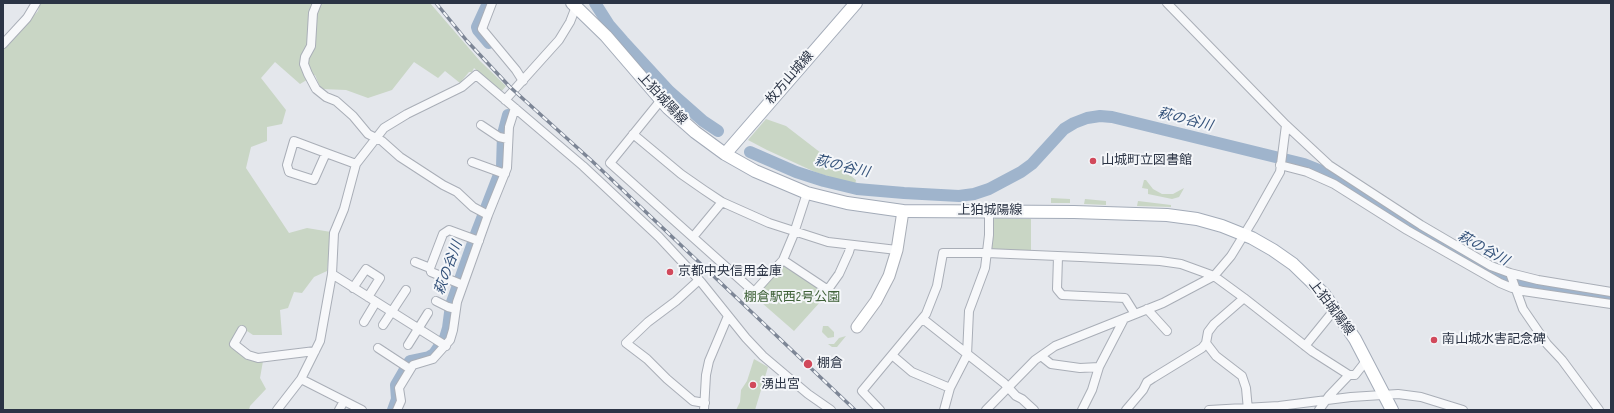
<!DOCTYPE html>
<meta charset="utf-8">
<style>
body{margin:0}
#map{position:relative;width:1614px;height:413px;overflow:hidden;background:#e4e7ec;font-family:"Sofia Sans Condensed",sans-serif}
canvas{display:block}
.frame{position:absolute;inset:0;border:4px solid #2b3445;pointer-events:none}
</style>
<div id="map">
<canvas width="1614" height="413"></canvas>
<div class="frame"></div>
</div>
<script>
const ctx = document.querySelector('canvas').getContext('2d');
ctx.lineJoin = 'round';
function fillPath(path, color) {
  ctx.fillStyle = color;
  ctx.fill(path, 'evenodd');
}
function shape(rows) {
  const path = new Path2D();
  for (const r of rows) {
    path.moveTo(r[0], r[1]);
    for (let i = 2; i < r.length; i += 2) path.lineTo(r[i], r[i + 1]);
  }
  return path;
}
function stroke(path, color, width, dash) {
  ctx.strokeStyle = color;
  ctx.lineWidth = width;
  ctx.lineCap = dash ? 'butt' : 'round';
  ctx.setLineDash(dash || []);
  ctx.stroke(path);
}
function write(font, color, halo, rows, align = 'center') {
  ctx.font = font + ' "Sofia Sans Condensed","Noto Sans JP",sans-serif';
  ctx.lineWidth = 4;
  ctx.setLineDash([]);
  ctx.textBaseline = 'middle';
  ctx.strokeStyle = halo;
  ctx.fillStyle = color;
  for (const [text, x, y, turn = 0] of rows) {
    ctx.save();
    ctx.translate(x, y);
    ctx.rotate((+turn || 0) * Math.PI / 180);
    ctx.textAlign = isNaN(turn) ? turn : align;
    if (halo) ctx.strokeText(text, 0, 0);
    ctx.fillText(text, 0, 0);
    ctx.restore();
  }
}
const green = shape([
 [40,3,430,3,480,61,506,86,501,92,474,68,472,72,469,72,460,83,445,71,438,78,414,62,392,90,368,98,346,90,321,89,315,75,300,84,275,62,261,78,286,110,282,124,267,127,267,141,251,147,246,168,289,233,307,228,331,232,327,271,314,277,302,293,294,292,288,308,280,310,282,335,253,335,241,327,230,346,247,359,263,361,260,378,266,389,250,406,249,410,3,410,3,49,38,11],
 [766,119,786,126,856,180,855,185,815,172,767,150,748,140],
 [1144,180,1146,180,1153,189,1162,194,1173,194,1184,188,1183,190,1179,197,1172,199,1148,194,1148,189,1142,188],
 [1051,198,1070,199,1070,203,1051,203],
 [1085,199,1106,201,1106,205,1084,204],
 [1138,201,1171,205,1171,207,1137,206],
 [995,218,1031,219,1031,252,995,251,992,248,992,222],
 [781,266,786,266,826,292,821,300,821,301,794,331,754,296],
 [823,326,828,326,834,332,834,337,828,338,822,332],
 [846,336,837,347,832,347,828,344,834,344,839,338],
 [754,359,768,367,755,410,736,410,740,402,741,390,747,381]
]);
const river = shape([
 [488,3,477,27,478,30,489,43],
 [595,3,609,25,623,41,669,91,703,121,718,131],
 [750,152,796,172,824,181,857,189,904,193,959,196,974,194,989,189,1021,172,1032,164,1064,129,1074,123,1087,118,1100,116,1112,117,1304,164,1324,172,1346,184,1375,204,1497,276,1525,284,1611,298],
 [393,410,397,399,396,385,410,361,429,357,434,354,445,338,448,328,451,305,476,234,502,167,503,134,508,115]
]);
const street = shape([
 [317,3,313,13,311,46,305,57,304,64,308,74,316,89,326,97,336,101,353,116,368,134,382,141,400,157,443,185,457,192,473,207,488,215],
 [492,3,482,29,516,70,523,81],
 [1167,3,1286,125,1329,165,1421,225,1491,266,1510,273,1523,309,1547,344,1562,360,1599,410],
 [3,44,27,18,36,3],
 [505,100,559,40,570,22,577,4],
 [661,100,610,163,753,291,756,290,783,260,793,236,807,193],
 [481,125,499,137,508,139],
 [633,134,681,174,704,190,722,202,769,223,828,242,897,250],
 [326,153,314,180,289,172,287,165,294,141,326,153,356,164],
 [472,162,505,174],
 [1280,165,1307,172,1334,184,1407,230,1500,283,1512,288,1523,291,1611,304],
 [693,237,722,202],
 [1058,257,1057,289,1062,295,1125,298,1135,314],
 [783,260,825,288,829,288,839,274,849,252,851,245],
 [415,262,430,268],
 [1510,273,1538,280,1611,292],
 [332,274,446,346],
 [699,280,676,301,648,322,626,343,647,359,667,379,693,401,705,403],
 [463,285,431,272,430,268,443,234,449,230,479,241],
 [353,288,366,269,380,278,368,297],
 [436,301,448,307,456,309],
 [1147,309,1167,331],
 [923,319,1004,383,1016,396,1022,399,1034,410],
 [364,322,376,302],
 [383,325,406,290],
 [242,330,234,344,248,355,258,358,315,351],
 [1206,343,1216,356,1242,376,1246,388,1248,410],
 [408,345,428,313],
 [1305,346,1335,309],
 [378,348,410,369],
 [892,355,912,372,950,388],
 [1041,356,1051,364,1080,368,1099,367,1124,319],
 [301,379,362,410],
 [277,410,301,379,320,341,332,274,334,233,344,209,356,164,384,128,407,114,462,87,476,75,583,166,659,237,701,282,746,338,763,356,808,394,831,410],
 [339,410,344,401],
 [397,410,401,401,399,388,413,365,433,359,450,340,453,330,457,302,488,215,507,168,509,127,515,108],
 [704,410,706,375,709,361,728,316],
 [880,410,862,391,926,314,937,286,943,253,987,253,1081,257,1160,261,1181,264,1214,276,1244,298,1313,352,1349,375,1355,375,1366,361],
 [944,410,950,388,967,355,969,311,985,268,989,235,989,211],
 [986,410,1035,360,1055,346,1163,303,1214,276,1231,256,1253,220,1280,172,1286,125],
 [1082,410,1092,390,1099,367],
 [1126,410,1143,390,1147,382,1153,378,1202,348,1206,343,1208,332,1214,324,1244,298],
 [1209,410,1279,406,1351,397,1398,394,1421,397,1463,410],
 [1319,410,1329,396,1349,375]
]);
const secondary = shape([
 [857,327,876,301,889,276,897,250,903,211]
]);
const primary = shape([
 [572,3,606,36,668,108,695,132,725,154,755,171,807,193,847,203,903,211,1074,212,1167,215,1197,219,1222,226,1252,238,1273,250,1293,264,1324,294,1355,339,1392,410],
 [725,154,856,3]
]);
const rail = shape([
 [436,3,467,41,510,87,592,161,855,410]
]);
const markers = [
 [1093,161,4,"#d1495b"],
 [670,272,4,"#d1495b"],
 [1434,340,4,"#d1495b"],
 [808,364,5,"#d1495b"],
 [753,385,4,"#d1495b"]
];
const streetNames = [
 ["枚方山城線",790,78,-49],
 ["上狛城陽線",662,99,47],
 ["上狛城陽線",990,211],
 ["上狛城陽線",1331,308,53]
];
const poiNames = [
 ["山城町立図書館",1101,161],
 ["京都中央信用金庫",678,272],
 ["南山城水害記念碑",1442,340],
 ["棚倉",817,364],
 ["湧出宮",761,385]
];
const parkNames = [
 ["棚倉駅西2号公園",792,298]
];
const waterNames = [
 ["萩の谷川",1185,120,14],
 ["萩の谷川",842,167,13],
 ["萩の谷川",1483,249,29],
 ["萩の谷川",449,268,-70]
];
fillPath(green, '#c9d6c5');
stroke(river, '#9fb4cc', 12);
stroke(street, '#a9aeb7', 10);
stroke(secondary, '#a9aeb7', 13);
stroke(primary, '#a3abb8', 14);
stroke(street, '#f7f8fa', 8);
stroke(secondary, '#fff', 11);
stroke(primary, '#fff', 12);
stroke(rail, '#7d8696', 3.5);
stroke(rail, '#f4f6f9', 2, [6]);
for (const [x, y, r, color] of markers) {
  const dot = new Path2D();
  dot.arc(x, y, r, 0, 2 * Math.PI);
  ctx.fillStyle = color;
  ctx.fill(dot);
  stroke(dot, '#f4f6f9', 1.5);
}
write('13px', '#2b3445', '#f4f6f9', streetNames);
write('13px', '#2b3445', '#f4f6f9', poiNames, 'left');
write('13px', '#3f6138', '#f4f6f9', parkNames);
write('italic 14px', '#34527a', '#f4f6f9', waterNames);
</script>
